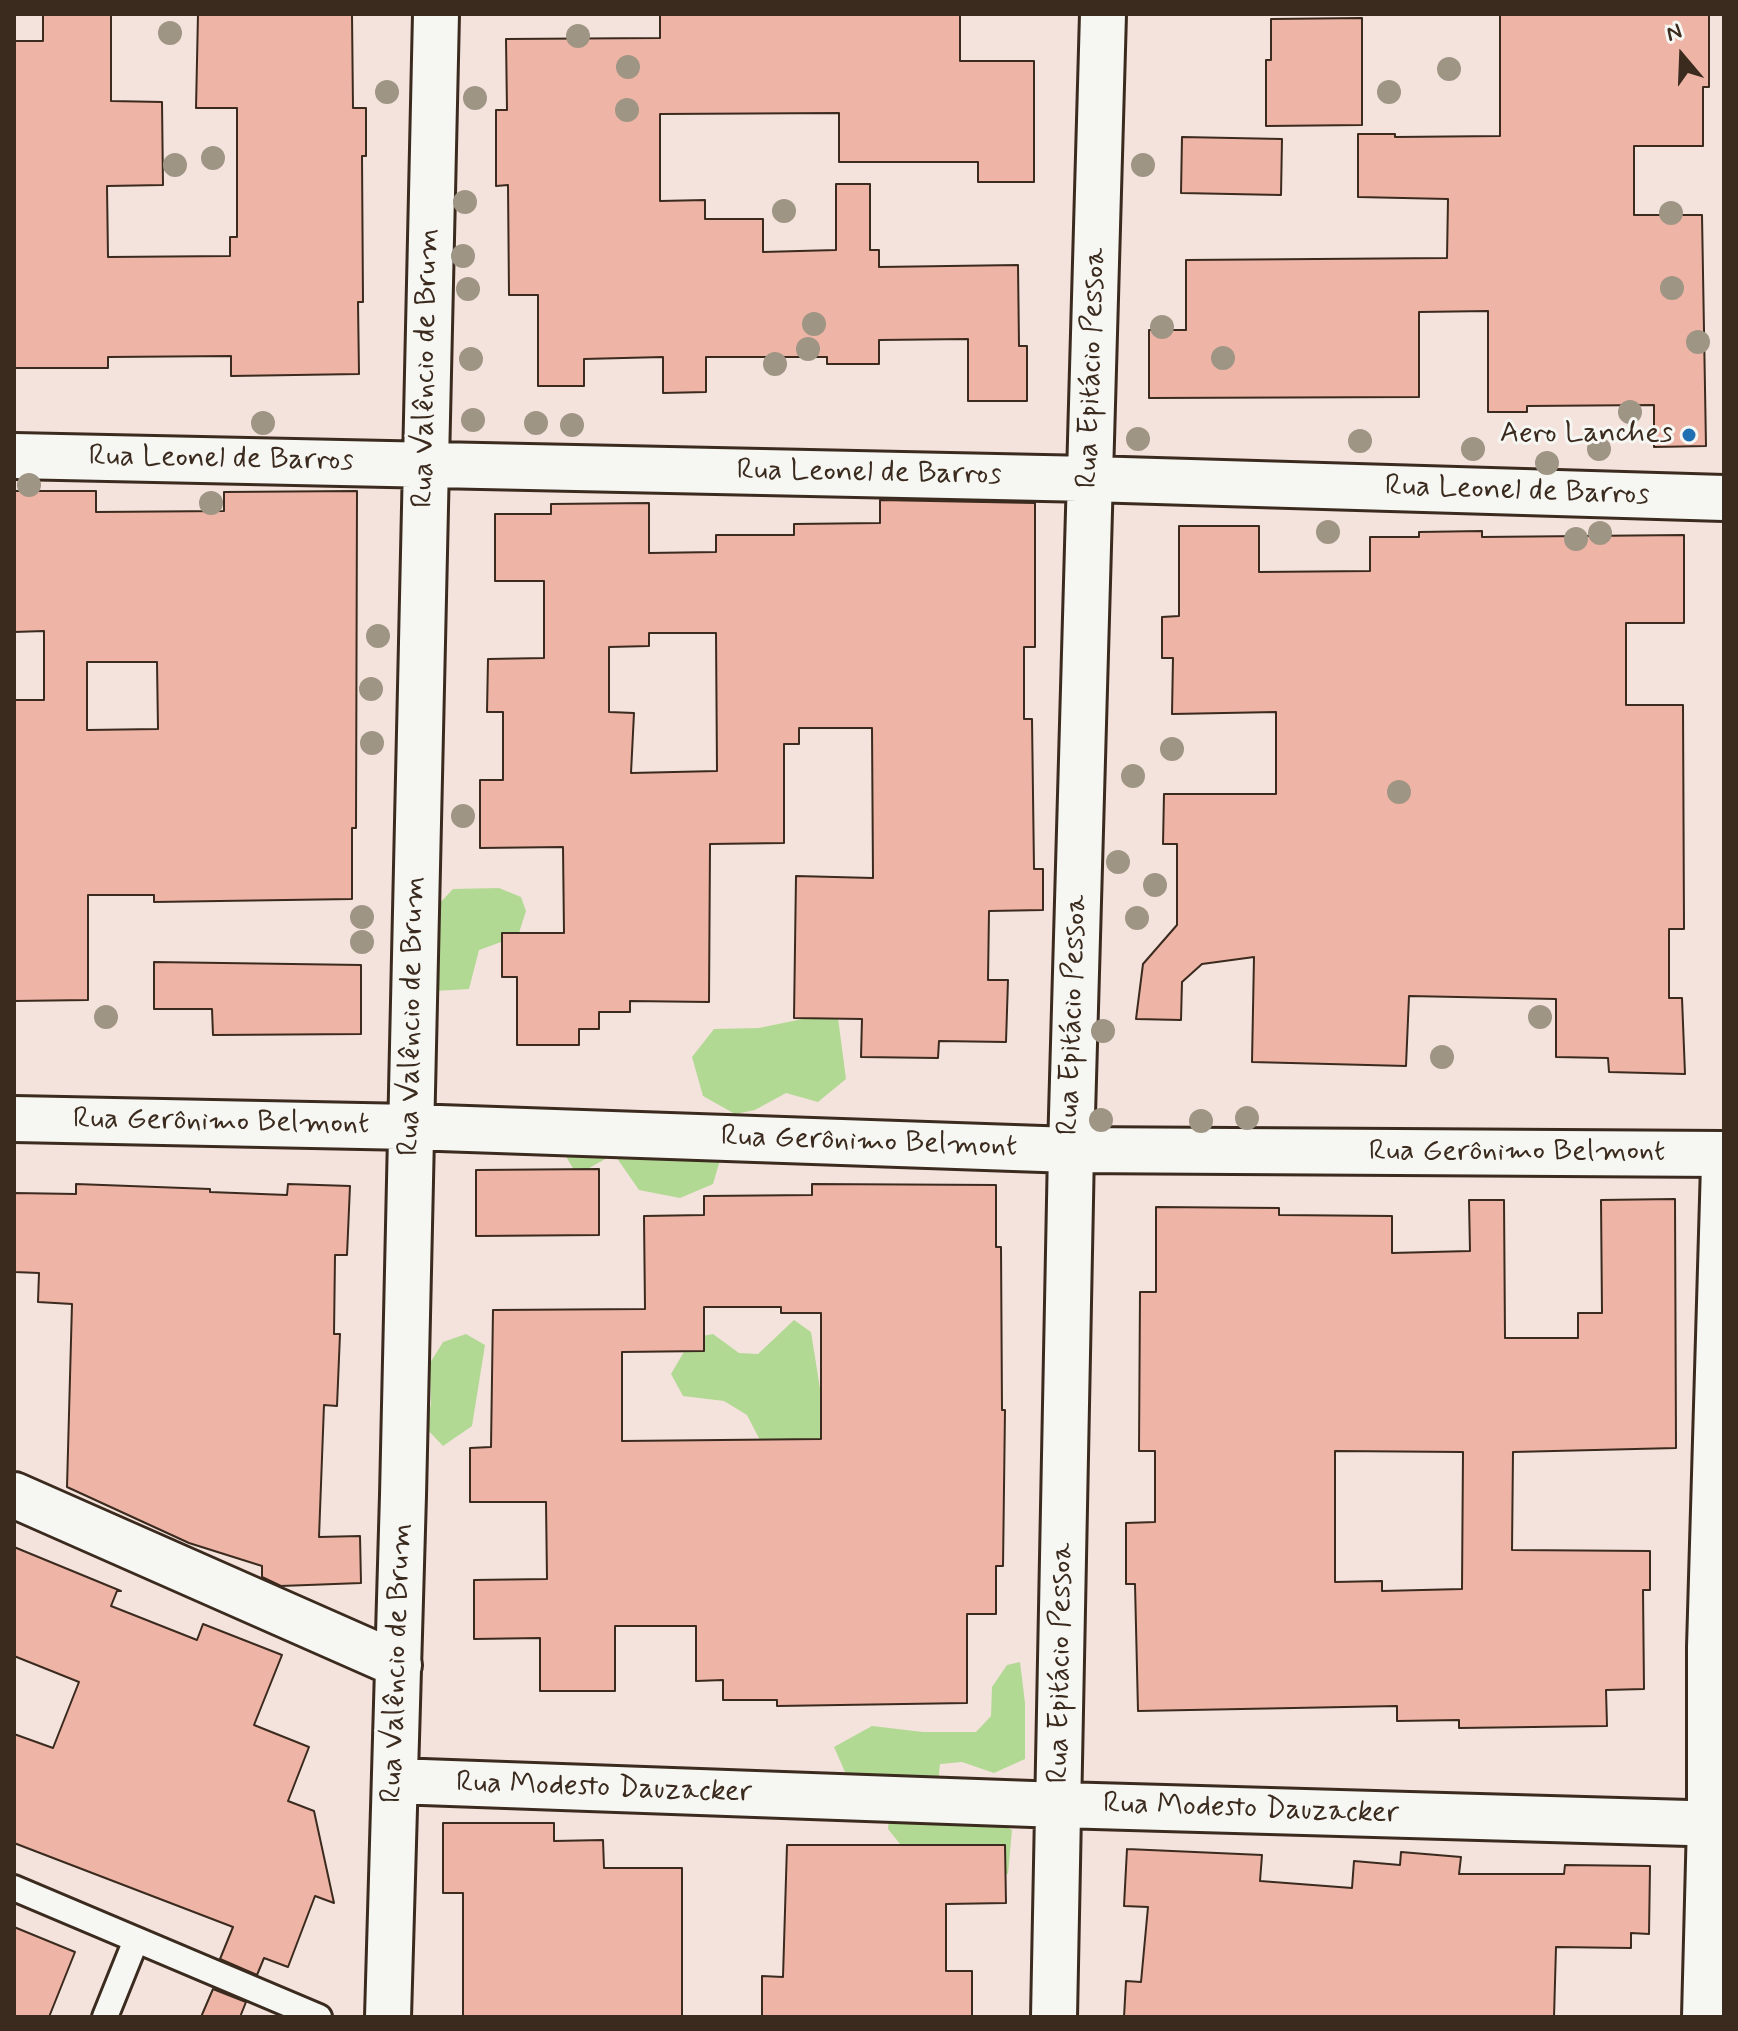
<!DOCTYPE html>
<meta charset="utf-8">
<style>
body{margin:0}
#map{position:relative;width:1738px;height:2031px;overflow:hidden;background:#f4e2dc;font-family:Mynerve,sans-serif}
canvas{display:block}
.frame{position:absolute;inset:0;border:16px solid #3b2a1e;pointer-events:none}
.north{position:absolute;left:1642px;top:16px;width:80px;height:80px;-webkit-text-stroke:6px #f6f6f2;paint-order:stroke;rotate:341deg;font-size:22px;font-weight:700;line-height:32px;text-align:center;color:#3b2a1e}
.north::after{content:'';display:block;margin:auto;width:28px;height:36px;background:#3b2a1e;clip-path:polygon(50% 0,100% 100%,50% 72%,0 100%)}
</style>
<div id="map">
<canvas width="1738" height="2031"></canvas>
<div class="frame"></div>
<div class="north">N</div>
</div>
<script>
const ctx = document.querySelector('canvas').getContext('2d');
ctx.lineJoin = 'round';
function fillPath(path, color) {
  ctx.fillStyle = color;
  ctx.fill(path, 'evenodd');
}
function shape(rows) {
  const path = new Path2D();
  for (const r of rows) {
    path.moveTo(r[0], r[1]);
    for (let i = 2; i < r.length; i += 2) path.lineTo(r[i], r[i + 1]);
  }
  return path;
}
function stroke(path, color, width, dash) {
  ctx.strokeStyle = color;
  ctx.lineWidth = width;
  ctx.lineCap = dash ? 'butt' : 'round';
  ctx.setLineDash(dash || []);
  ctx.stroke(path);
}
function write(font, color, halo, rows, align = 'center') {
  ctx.font = font + ' Mynerve,sans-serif';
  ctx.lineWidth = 6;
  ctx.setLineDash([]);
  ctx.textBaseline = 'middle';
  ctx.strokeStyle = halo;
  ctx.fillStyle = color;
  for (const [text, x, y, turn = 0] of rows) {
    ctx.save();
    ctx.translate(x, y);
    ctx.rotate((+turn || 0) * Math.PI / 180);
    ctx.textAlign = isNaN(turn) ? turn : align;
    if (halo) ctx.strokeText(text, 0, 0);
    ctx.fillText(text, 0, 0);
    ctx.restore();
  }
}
const green = shape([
 [499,888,521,897,526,911,518,936,479,950,469,989,435,991,437,906,453,889],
 [807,1018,838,1018,846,1079,818,1102,786,1093,755,1110,735,1114,703,1096,692,1057,714,1029,759,1028],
 [726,1140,713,1184,680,1198,639,1190,614,1154,577,1175,561,1148],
 [794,1320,811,1332,828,1439,762,1444,747,1415,724,1401,683,1396,671,1374,692,1338,713,1334,739,1353,758,1354],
 [466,1334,485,1345,472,1426,443,1446,425,1427,431,1404,430,1363,443,1342],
 [1020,1662,1025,1703,1025,1759,994,1773,962,1762,940,1764,938,1783,972,1810,1012,1830,1008,1874,982,1867,912,1859,888,1829,891,1799,869,1782,845,1772,834,1747,872,1726,923,1732,976,1732,991,1716,992,1687,1007,1665]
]);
const building = shape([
 [43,14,111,14,111,101,162,102,163,185,107,186,108,257,230,256,230,237,237,237,237,108,196,108,198,14,352,14,353,108,366,108,366,156,362,156,363,302,358,302,359,374,231,376,231,356,108,357,108,368,14,368,14,41,43,41,43,14],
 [660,14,960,14,960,61,1034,61,1034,182,978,182,978,162,839,162,839,113,660,114,660,201,705,200,705,219,763,219,763,252,836,250,836,184,870,184,870,250,879,250,879,267,1018,265,1019,346,1027,346,1027,401,968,401,968,339,879,340,879,364,827,364,827,357,706,357,706,392,663,393,663,357,584,359,584,386,538,386,538,295,509,295,508,185,496,186,496,110,507,110,506,39,660,38,660,14],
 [1500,14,1709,14,1709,87,1703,87,1703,146,1634,146,1634,215,1702,215,1706,446,1654,447,1654,405,1527,406,1527,412,1488,412,1488,311,1419,312,1419,397,1149,398,1149,330,1186,330,1186,260,1447,258,1448,199,1358,197,1358,134,1395,134,1395,137,1500,136,1500,14],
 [1362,18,1362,125,1266,126,1266,60,1271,60,1271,19,1362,18],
 [1182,137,1282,139,1281,195,1181,193,1182,137],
 [14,491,96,491,96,512,224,511,224,492,357,491,356,828,352,828,352,899,154,902,154,895,88,895,88,1000,14,1001,14,700,44,700,44,631,14,632,14,491],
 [87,662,157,662,158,729,87,730,87,662],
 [880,500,1035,503,1035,647,1024,647,1024,719,1032,719,1034,869,1043,869,1043,910,989,911,988,980,1008,980,1006,1042,939,1041,938,1058,861,1057,862,1019,794,1018,796,876,873,878,872,728,799,728,799,744,784,744,784,843,710,844,709,1002,630,1001,630,1012,599,1012,599,1029,579,1029,579,1045,517,1045,517,977,502,977,502,933,564,933,563,847,480,848,480,780,503,780,503,712,487,712,488,659,544,658,544,581,495,581,495,514,551,514,551,504,649,503,649,553,716,552,716,535,794,535,794,524,880,523,880,500],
 [649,633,716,633,717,771,631,773,634,713,609,712,609,647,649,646,649,633],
 [1179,526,1259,526,1259,572,1370,571,1370,537,1419,537,1419,532,1482,531,1482,537,1684,535,1684,623,1626,623,1626,705,1683,705,1684,929,1669,929,1669,998,1682,998,1685,1074,1609,1072,1608,1058,1556,1057,1556,999,1409,996,1406,1066,1252,1062,1254,957,1202,964,1182,982,1181,1020,1136,1019,1143,964,1177,925,1177,844,1163,844,1164,794,1276,794,1276,712,1172,714,1173,658,1162,658,1162,617,1179,616,1179,526],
 [154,962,361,965,361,1034,213,1035,212,1009,154,1009,154,962],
 [599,1169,599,1235,476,1236,476,1170,599,1169],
 [76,1184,210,1189,210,1192,287,1195,288,1184,350,1186,347,1255,335,1255,334,1334,340,1334,337,1406,324,1405,319,1537,360,1536,361,1583,281,1586,262,1577,262,1566,189,1543,67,1487,72,1304,38,1302,39,1273,14,1272,14,1193,76,1194,76,1184],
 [812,1184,996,1185,996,1247,1001,1247,1002,1410,1005,1410,1003,1566,996,1566,996,1614,967,1614,967,1703,777,1706,777,1700,723,1700,723,1680,696,1681,696,1626,615,1626,615,1691,540,1691,540,1638,474,1639,474,1580,547,1579,546,1502,470,1502,470,1448,491,1447,493,1310,645,1309,644,1216,704,1215,704,1196,812,1195,812,1184],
 [704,1307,781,1307,781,1313,821,1313,821,1439,622,1441,622,1352,704,1351,704,1307],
 [1675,1199,1676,1448,1513,1452,1512,1550,1650,1551,1650,1590,1643,1590,1644,1689,1606,1690,1607,1726,1459,1728,1459,1720,1397,1721,1397,1706,1138,1711,1135,1584,1126,1584,1126,1523,1155,1522,1155,1451,1139,1451,1140,1292,1156,1292,1156,1207,1279,1208,1279,1215,1392,1216,1392,1253,1470,1251,1469,1200,1504,1200,1505,1338,1578,1338,1578,1313,1602,1313,1601,1200,1675,1199],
 [1335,1451,1463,1452,1462,1589,1382,1591,1382,1581,1335,1582,1335,1451],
 [14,1547,121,1591,117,1591,111,1606,197,1640,203,1624,282,1655,254,1725,309,1747,288,1801,314,1811,334,1903,315,1896,288,1967,264,1958,257,1975,220,1959,233,1927,14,1843,14,1734,53,1748,79,1682,14,1656,14,1547],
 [443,1823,554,1823,554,1841,603,1840,604,1868,682,1868,682,2017,463,2017,463,1893,443,1893,443,1823],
 [787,1845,1005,1845,1006,1903,946,1904,946,1971,972,1971,972,2017,762,2017,762,1976,783,1977,787,1845],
 [1127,1849,1262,1855,1260,1881,1352,1888,1354,1861,1400,1865,1401,1852,1461,1857,1459,1874,1564,1874,1565,1865,1650,1866,1649,1934,1631,1933,1631,1948,1556,1947,1554,2017,1124,2017,1126,1981,1141,1982,1148,1907,1124,1906,1127,1849],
 [14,1927,75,1952,49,2017,14,2017,14,1927],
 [213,1989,246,2002,240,2017,201,2017,213,1989]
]);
const service = shape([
 [14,1888,319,2017],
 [105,2017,136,1940]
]);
const minor = shape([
 [14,456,1090,479,1724,498],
 [14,1119,411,1127,1071,1150,1724,1154],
 [14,1495,399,1665],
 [395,1781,1060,1805,1724,1824],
 [388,2017,403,1495,436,14],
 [1054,2017,1071,1150,1103,14]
]);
const tertiary = shape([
 [1705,2017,1710,1823,1710,1647,1724,1165]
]);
const trees = [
 [170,33],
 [578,36],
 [628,67],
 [1449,69],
 [387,92],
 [1389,92],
 [475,98],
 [627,110],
 [213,158],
 [175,165],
 [1143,165],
 [465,202],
 [784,211],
 [1671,213],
 [463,256],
 [1672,288],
 [468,289],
 [814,324],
 [1162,327],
 [1698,342],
 [808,349],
 [1223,358],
 [471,359],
 [775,364],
 [1630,412],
 [473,420],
 [263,423],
 [536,423],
 [572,425],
 [1138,439],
 [1360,441],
 [1473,449],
 [1599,449],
 [1547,463],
 [29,485],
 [211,503],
 [1328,532],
 [1600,533],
 [1576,539],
 [378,636],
 [371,689],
 [372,743],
 [1172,749],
 [1133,776],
 [1399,792],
 [463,816],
 [1118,862],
 [1155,885],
 [362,917],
 [1137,918],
 [362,942],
 [106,1017],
 [1540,1017],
 [1103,1031],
 [1442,1057],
 [1247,1118],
 [1101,1120],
 [1201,1121]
];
const markers = [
 [1689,435,8,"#1f6fb2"]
];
const streetNames = [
 ["Rua Valêncio de Brum",427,368,-89],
 ["Rua Epitácio Pessoa",1093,368,-88],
 ["Rua Leonel de Barros",221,460,1],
 ["Rua Leonel de Barros",869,474,1],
 ["Rua Leonel de Barros",1517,492,2],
 ["Rua Epitácio Pessoa",1074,1015,-88],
 ["Rua Valêncio de Brum",413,1016,-89],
 ["Rua Gerônimo Belmont",221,1123,1],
 ["Rua Gerônimo Belmont",869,1143,2],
 ["Rua Gerônimo Belmont",1517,1153],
 ["Rua Valêncio de Brum",398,1663,-88],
 ["Rua Epitácio Pessoa",1062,1663,-89],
 ["Rua Modesto Dauzacker",604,1789,2],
 ["Rua Modesto Dauzacker",1251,1810,2]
];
const poiNames = [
 ["Aero Lanches",1673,435]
];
fillPath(green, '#b2d994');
fillPath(building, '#eeb5a7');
stroke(building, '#3b2a1e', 2);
stroke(service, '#3b2a1e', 30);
stroke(minor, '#3b2a1e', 50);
stroke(tertiary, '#3b2a1e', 50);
stroke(service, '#f6f6f2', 24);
stroke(minor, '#f6f6f2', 44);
stroke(tertiary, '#f6f6f2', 44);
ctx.fillStyle = '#9f9584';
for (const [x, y] of trees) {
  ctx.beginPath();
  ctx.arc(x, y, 12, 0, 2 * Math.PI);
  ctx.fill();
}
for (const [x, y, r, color] of markers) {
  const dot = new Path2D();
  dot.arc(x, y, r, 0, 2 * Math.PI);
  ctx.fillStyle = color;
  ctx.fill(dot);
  stroke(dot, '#f6f6f2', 3);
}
write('30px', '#3b2a1e', '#f6f6f2', streetNames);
write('30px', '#3b2a1e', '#f6f6f2', poiNames, 'right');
</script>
